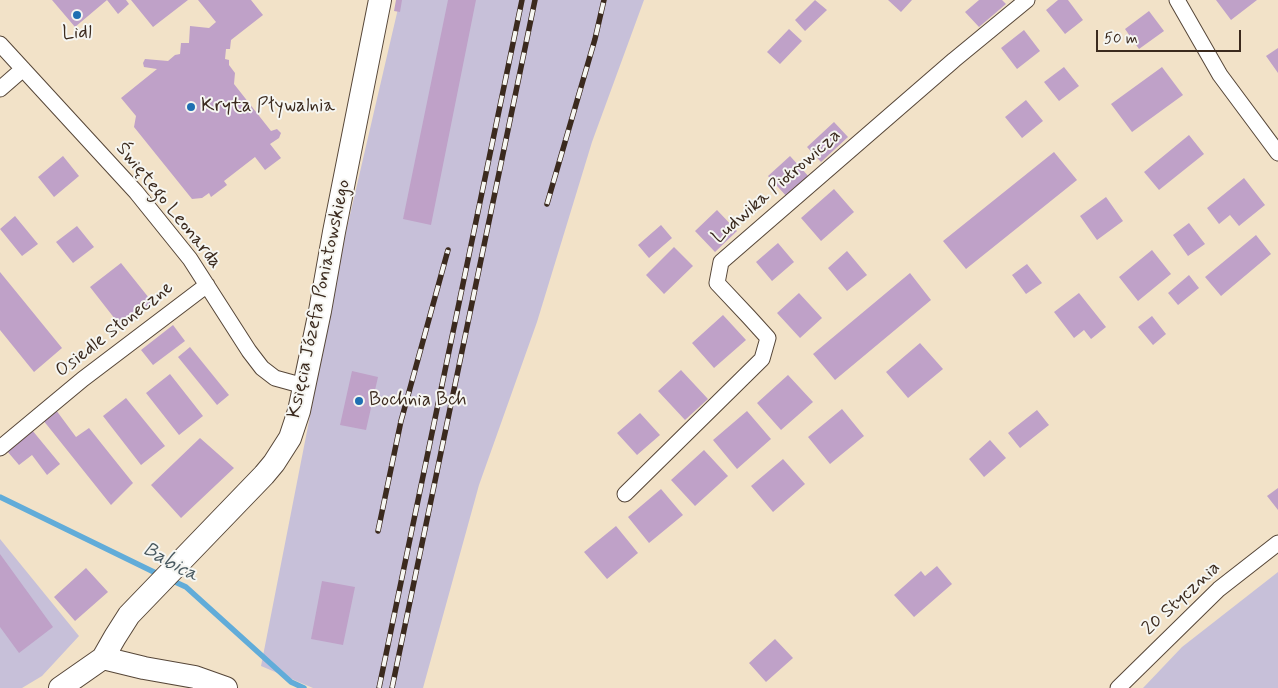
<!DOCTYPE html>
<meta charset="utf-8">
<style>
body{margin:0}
#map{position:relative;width:1278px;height:688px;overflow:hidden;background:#f2e2c8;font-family:Mynerve,sans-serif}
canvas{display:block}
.scale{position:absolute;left:1096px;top:30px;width:145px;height:22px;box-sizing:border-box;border:2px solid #3b2a1e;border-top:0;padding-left:6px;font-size:15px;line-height:18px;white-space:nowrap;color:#3b2a1e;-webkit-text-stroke:4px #f6f6f2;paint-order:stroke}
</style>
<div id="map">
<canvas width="1278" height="688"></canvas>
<div class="scale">50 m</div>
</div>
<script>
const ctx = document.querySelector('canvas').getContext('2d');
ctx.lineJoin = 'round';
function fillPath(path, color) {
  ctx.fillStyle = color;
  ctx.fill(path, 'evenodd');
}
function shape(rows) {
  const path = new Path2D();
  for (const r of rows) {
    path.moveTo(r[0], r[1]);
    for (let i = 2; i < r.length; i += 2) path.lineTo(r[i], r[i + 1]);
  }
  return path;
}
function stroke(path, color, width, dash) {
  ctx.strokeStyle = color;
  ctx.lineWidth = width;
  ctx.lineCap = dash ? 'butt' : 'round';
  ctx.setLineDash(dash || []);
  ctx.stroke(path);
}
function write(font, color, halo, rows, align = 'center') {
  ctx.font = font + ' Mynerve,sans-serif';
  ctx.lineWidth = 4;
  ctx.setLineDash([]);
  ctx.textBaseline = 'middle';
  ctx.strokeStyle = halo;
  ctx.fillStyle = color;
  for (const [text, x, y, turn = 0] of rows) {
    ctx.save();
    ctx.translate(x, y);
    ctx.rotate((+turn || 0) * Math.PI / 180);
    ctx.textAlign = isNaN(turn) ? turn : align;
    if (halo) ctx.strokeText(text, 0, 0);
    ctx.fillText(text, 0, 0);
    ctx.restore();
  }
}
const industrial = shape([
 [400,0,644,0,592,142,537,322,479,485,423,688,313,688,261,666,346,232],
 [0,539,79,636,42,676,22,688,0,688],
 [1278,572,1278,688,1143,688,1182,647]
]);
const stream = shape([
 [0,497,160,575],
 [171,580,186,587,291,682,304,688]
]);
const building = shape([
 [52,0,126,0,129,4,118,14,107,0,75,27],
 [131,0,188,0,153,27],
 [198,0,251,0,263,15,231,40,230,49,226,49,225,59,229,60,229,65,235,73,234,84,271,131,277,129,281,133,279,138,270,144,281,158,265,170,255,157,224,181,227,185,211,197,209,193,202,198,192,199,134,127,136,116,121,98,157,69,144,67,143,63,145,59,168,61,175,55,180,54,181,43,189,43,190,26,209,28,216,22],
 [396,0,402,0,400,12,394,11],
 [448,0,476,0,431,225,403,219],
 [815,0,827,10,805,31,795,20],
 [888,0,912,0,901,12],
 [979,0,1002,0,1006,4,979,27,965,12],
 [1058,0,1068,0,1083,20,1065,34,1046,10],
 [1216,0,1257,0,1231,20],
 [1149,11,1164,31,1139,49,1125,29],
 [789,29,802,41,780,64,767,52],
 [1024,30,1040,51,1017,69,1001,48],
 [1278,48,1278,73,1266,56],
 [1064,67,1079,86,1059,101,1044,82],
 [1162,67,1183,95,1132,132,1111,104],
 [1026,100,1043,121,1022,138,1005,117],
 [834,122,848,137,821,162,807,147],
 [1189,135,1204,154,1159,190,1144,172],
 [1054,152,1077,180,966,269,943,241],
 [63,156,79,176,54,197,38,177],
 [790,156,810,178,788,198,768,176],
 [1244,178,1265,205,1239,226,1230,215,1219,224,1207,208],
 [834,189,854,212,821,241,801,218],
 [1106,197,1123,221,1097,240,1080,216],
 [717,210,737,231,715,252,695,231],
 [15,216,38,244,22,256,0,229],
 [1189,223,1205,244,1188,256,1173,235],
 [661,225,672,238,649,258,638,245],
 [77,226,94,247,73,263,56,242],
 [1256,235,1271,254,1221,296,1205,277],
 [778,243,794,262,772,281,756,262],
 [674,247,693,266,664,294,646,275],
 [1152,250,1171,274,1138,301,1119,277],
 [847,251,867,275,847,291,828,268],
 [121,263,153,303,122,328,90,287],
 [1027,264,1042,283,1026,294,1012,275],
 [0,272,62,348,34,372,0,330],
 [910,273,931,300,835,380,813,354],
 [1189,275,1199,288,1178,305,1168,293],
 [799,293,822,318,800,338,777,313],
 [1079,293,1106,327,1091,339,1084,330,1074,338,1054,312],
 [723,315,746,340,714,368,692,343],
 [1152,316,1166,334,1153,345,1138,327],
 [173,325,185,341,153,365,141,350],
 [920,343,943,369,908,398,886,372],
 [190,347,229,395,217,405,178,357],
 [681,370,708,399,685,420,658,391],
 [352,371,378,377,366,430,340,425],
 [170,374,203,416,179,435,146,393],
 [788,375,813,402,781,430,757,403],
 [126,398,165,446,141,465,103,416],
 [842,409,864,436,830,464,808,437],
 [56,410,76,437,89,428,133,483,111,505,43,420],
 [1037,410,1049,425,1020,448,1008,433],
 [747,411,771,439,737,469,713,440],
 [640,413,660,435,637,455,617,433],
 [32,430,60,464,47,475,32,455,19,465,7,451],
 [200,438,234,468,181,518,151,485],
 [990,440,1006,458,984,477,969,459],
 [704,450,728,476,695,506,671,480],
 [783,459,805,484,773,512,751,486],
 [1278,488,1278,510,1267,496],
 [661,489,683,515,649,543,628,517],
 [616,526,638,553,607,579,584,552],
 [0,554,53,627,19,653,0,627],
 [937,566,952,584,914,617,894,595,921,571,925,576],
 [86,568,108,592,75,621,54,597],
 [322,581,355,587,343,645,311,639],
 [775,639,793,658,766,682,749,663]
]);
const street = shape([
 [1177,0,1220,75,1278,153],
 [0,44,136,192,190,259,249,351,262,368,275,378,304,386],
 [0,89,23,69],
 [0,448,83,379,207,285],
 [625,494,762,359,768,338,749,317,717,283,721,262,954,60,1027,0],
 [1118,688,1219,589,1278,543]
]);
const secondary = shape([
 [103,658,144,668,195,677,226,688],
 [60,688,103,658,115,637,129,615,264,475,274,463,290,438,299,411,320,311,334,232,380,0]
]);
const rail = shape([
 [547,204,595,39,604,0],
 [378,531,401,421,448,250],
 [379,688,522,0],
 [392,688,535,0]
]);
const markers = [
 [77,15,5,"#1f6fb2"],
 [191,107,5,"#1f6fb2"],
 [359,401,5,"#1f6fb2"]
];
const poiNames = [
 ["Lidl",77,34,"center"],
 ["Kryta Pływalnia",201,107],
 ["Bochnia Bch",369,401]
];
const streetNames = [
 ["Ludwika Piotrowicza",777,187,-41],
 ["Świętego Leonarda",168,206,51],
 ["Księcia Józefa Poniatowskiego",320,299,-78],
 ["Osiedle Słoneczne",115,330,-38],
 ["20 Stycznia",1182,599,-43]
];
const waterNames = [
 ["Babica",170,563,29]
];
fillPath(industrial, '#c7c0d9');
stroke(stream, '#61acd9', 5.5);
fillPath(building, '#bfa1c8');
stroke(street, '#564638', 17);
stroke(secondary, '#564638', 24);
stroke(street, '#fff', 15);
stroke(secondary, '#fff', 22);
stroke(rail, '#3b2a1e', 5.5);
stroke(rail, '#f6f6f2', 4, [11]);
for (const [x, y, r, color] of markers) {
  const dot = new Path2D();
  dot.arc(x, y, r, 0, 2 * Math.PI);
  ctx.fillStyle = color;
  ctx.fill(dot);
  stroke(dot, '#f6f6f2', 2);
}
write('19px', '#3b2a1e', '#f6f6f2', poiNames, 'left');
write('19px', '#3b2a1e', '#f6f6f2', streetNames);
write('italic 20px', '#48585f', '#f6f6f2', waterNames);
</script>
